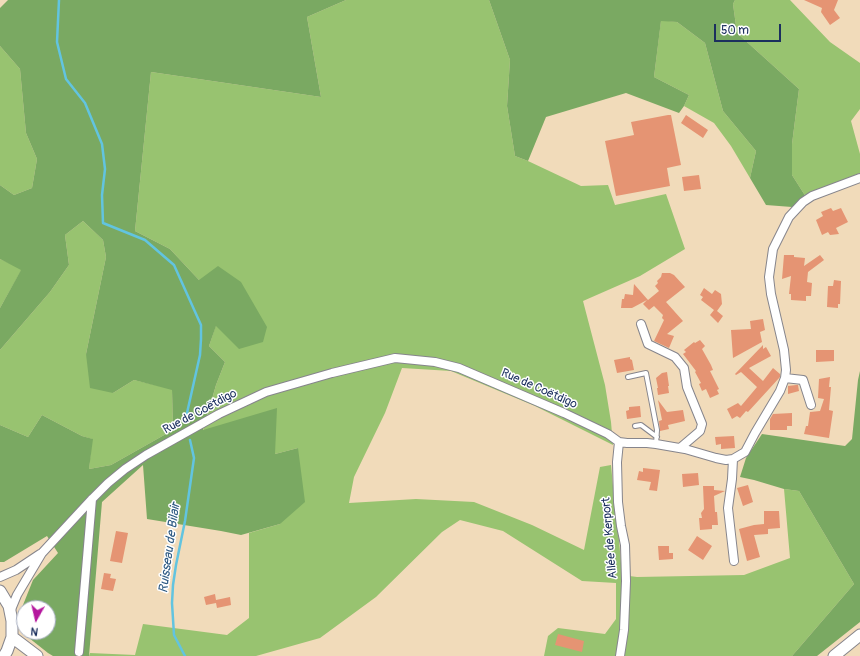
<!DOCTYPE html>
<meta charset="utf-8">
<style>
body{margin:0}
#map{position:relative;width:860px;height:656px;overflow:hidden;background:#f1dbba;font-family:Pangolin,sans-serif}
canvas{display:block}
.north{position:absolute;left:16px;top:600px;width:40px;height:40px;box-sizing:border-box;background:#fff;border:1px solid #a4acbf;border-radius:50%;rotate:188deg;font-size:11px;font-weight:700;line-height:16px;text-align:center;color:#1b2f5e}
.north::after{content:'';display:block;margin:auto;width:14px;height:18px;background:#b5179e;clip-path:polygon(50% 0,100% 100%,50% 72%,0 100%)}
.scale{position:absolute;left:714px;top:24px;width:67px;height:18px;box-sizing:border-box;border:2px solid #1b2f5e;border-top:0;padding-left:5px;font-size:12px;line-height:14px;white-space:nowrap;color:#1b2f5e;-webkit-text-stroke:3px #fff;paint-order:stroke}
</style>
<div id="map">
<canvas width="860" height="656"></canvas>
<div class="north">N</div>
<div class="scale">50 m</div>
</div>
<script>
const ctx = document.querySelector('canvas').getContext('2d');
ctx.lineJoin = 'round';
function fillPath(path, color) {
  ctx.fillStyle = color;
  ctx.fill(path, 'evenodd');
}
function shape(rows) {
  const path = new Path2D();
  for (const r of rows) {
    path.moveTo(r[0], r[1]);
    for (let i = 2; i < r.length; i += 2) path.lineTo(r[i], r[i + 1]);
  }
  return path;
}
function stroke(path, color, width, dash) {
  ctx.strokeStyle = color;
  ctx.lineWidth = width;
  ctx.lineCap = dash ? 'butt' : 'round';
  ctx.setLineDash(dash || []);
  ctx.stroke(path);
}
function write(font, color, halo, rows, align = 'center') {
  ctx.font = font + ' Pangolin,sans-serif';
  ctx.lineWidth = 3;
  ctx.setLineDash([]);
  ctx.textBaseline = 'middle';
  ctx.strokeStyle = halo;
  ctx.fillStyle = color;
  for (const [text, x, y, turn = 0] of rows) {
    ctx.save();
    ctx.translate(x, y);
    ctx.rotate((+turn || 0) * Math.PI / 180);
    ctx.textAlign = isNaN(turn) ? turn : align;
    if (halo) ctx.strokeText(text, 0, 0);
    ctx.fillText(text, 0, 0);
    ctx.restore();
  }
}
const green = shape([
 [346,0,489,0,510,60,507,106,515,156,528,161,581,186,608,185,615,205,666,194,685,249,640,276,583,301,605,385,611,422,613,445,535,406,451,371,402,368,385,413,354,477,349,503,416,499,474,502,532,525,584,550,600,467,611,465,614,497,618,528,622,575,637,577,744,575,790,558,784,489,799,491,854,584,792,656,544,656,548,636,558,628,605,634,616,619,616,583,582,581,503,531,460,520,442,532,376,597,320,638,256,656,89,656,90,653,135,655,143,624,227,635,249,618,249,533,280,524,298,448,275,454,203,431,216,385,225,362,209,346,216,325,199,280,170,249,135,231,151,72,321,97,307,17],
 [735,0,790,0,830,42,860,63,860,109,851,121,860,154,860,173,806,197,792,175,792,144,799,89,737,33,733,4],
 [661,20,677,22,705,43,723,111,756,151,750,178,731,146,714,123,684,106,689,95,654,77],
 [0,46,20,69,26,133,37,159,32,188,14,195,0,185],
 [83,221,103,240,106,257,86,354,113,393,134,380,172,389,173,430,111,465,89,469,92,439,82,436,42,415,28,437,0,425,0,350,50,292,69,265,65,235],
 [0,259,22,269,0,308]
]);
const forest = shape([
 [8,0,346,0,307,17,321,97,151,72,135,231,170,249,199,280,218,266,241,282,267,327,263,342,239,349,216,326,209,346,225,362,216,385,203,430,277,408,275,454,298,448,305,502,280,524,241,535,221,531,147,519,143,465,102,502,89,656,53,656,48,653,24,634,19,615,33,580,58,553,47,536,4,562,0,562,0,425,28,437,42,415,82,436,93,439,89,469,111,465,173,430,172,390,134,380,113,393,90,388,86,354,106,257,103,240,83,221,65,235,69,265,50,292,0,350,0,308,21,270,0,259,0,185,14,195,32,188,37,159,26,133,20,69,0,46,0,8],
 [24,608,48,608,48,632,24,632],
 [489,0,735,0,733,4,737,33,799,89,792,144,792,175,806,197,792,207,766,205,750,178,756,151,723,111,705,43,677,22,661,21,654,77,689,95,684,106,679,113,626,93,546,117,528,161,515,156,507,106,510,60],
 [860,371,860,622,817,656,792,656,854,584,799,491,784,489,754,480,740,477,746,458,762,434,845,446,852,439,858,380]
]);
const stream = shape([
 [59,0,57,42,66,79,85,103,102,144,105,169,102,195,103,223,145,240,174,265,201,325,201,339,200,355,187,413,188,421],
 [185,656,174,635,172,603,173,585,176,565,185,521,194,458,190,440]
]);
const building = shape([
 [804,0,838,0,834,10,840,18,830,25,821,12,822,8],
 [668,115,671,115,681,165,667,168,670,186,616,196,605,141,634,135,631,122],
 [686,115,708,130,703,138,681,123],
 [699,175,701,189,684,191,682,177],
 [831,208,833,211,841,208,848,222,836,228,839,234,830,235,828,232,822,235,816,220,823,216,821,212],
 [784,255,794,255,794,257,805,258,804,266,820,255,824,260,808,272,807,282,812,283,811,296,806,296,806,301,791,300,791,294,789,294,791,276,782,279],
 [662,273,670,273,674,275,685,287,666,302,683,321,667,334,674,336,669,348,654,341,664,320,662,318,663,315,654,306,649,310,643,304,647,300,632,308,621,308,622,299,624,299,625,294,633,295,634,284,648,300,659,291,655,286,658,283,657,281,661,277],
 [834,280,841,281,840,304,838,304,838,308,827,307,828,286,833,286],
 [704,288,712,294,715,290,721,294,722,304,717,311,723,316,718,323,710,315,714,310,701,300,703,297,700,295],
 [763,319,765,330,760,332,762,342,733,358,731,330,751,329,750,321],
 [700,340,705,346,702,349,711,365,713,370,710,371,719,389,717,390,719,394,710,398,706,389,702,391,699,384,701,383,695,372,696,371,683,354,686,352,684,350,694,342,695,343],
 [763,345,763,349,766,347,771,356,749,368,763,381,773,368,780,374,780,377,748,412,746,411,740,418,737,416,732,419,727,409,738,403,741,406,757,387,741,372,736,375,735,374],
 [816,350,834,350,834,361,816,362],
 [630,357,630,359,632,360,634,370,617,373,614,360],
 [667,372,669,386,668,386,669,393,658,395,657,388,658,388,656,378,662,373],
 [830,377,829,387,831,387,829,410,833,411,829,438,804,434,806,426,808,426,810,412,820,411,824,399,818,398,819,379],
 [796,385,798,385,799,391,788,394,788,386],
 [658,400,667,412,683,410,685,421,668,425,669,429,660,431,659,421,662,420],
 [640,406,641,417,627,419,626,411,629,410,629,407],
 [792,413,792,426,787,426,787,430,770,430,770,419,773,414],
 [734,436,735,448,721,449,721,444,716,445,715,437],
 [643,468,660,470,657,491,649,490,651,482,637,480,639,471,643,472],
 [698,473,699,485,683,487,682,474],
 [748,485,753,502,743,506,737,488],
 [703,486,714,486,714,490,725,491,714,496,715,512,717,512,718,525,712,525,712,529,700,530,699,518,702,518,701,513,704,509],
 [764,511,779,511,780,528,768,529,768,534,754,535,760,557,747,561,739,529,754,525,764,524],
 [116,531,128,533,122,563,110,561],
 [697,536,712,546,703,560,688,550],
 [658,546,669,546,669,553,673,553,673,559,659,560],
 [104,573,111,574,110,578,116,579,113,591,101,589],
 [215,594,216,600,230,597,231,605,217,608,216,603,206,605,204,597],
 [558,634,584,641,582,652,555,645]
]);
const service = shape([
 [628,377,646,373,657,430,656,444],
 [635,426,641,425,657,437]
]);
const minor = shape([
 [641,324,648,344,675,357,684,368,687,387,702,424,700,431,680,448],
 [785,378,803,380,811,405],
 [619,442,617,462,618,502,621,526,625,545,626,581,624,630,620,656],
 [733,459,732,479,728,508,734,561],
 [0,577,16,570,40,554],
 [10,612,17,595,42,553,92,499,108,483,125,469,146,455,219,414,266,392,332,373,395,358,435,362,459,368,564,413,608,434,619,442,627,443,647,443,656,444,685,449,716,458,726,460,733,459,745,452,755,433,780,391,785,378,786,370,784,350,771,294,769,277,773,249,789,217,803,202,812,196,860,178],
 [79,652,92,499]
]);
const secondary = shape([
 [0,591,9,606,12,621,12,637,7,651,4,656],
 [12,637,37,656],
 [834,656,860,635]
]);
const streetNames = [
 ["Rue de Coëtdigo",539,389,24],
 ["Rue de Coëtdigo",200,412,-28],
 ["Allée de Kerport",610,538,-95]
];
const waterNames = [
 ["Ruisseau de Bilair",170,548,-82]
];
fillPath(green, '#98c370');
fillPath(forest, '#7aa962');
stroke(stream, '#62c4e0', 2.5);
fillPath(building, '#e59473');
stroke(service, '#86858c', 6);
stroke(minor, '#86858c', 10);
stroke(secondary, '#86858c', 13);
stroke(service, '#fff', 4);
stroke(minor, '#fff', 8);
stroke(secondary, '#fff', 11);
write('12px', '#1b2f5e', '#fff', streetNames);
write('italic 13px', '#305c85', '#fff', waterNames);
</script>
